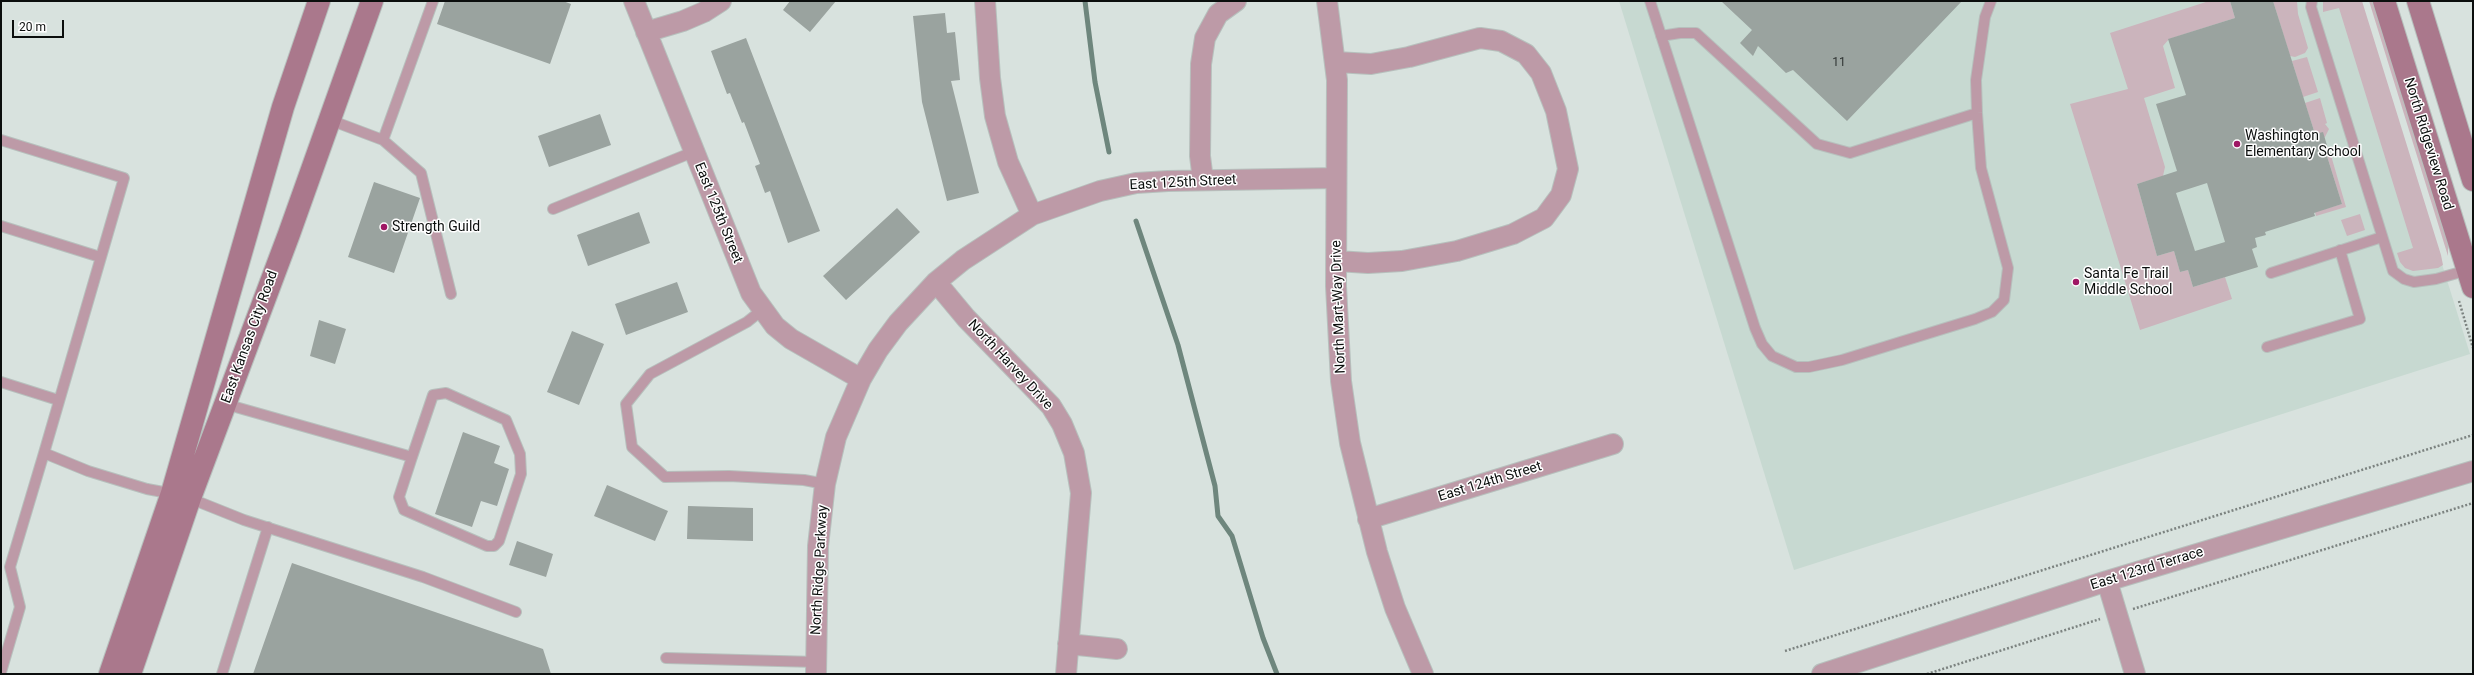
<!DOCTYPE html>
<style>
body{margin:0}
#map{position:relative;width:2474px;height:675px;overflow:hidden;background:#d8e2de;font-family:Roboto,sans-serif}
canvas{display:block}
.frame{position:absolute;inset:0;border:2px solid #0b0e0d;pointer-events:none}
.scale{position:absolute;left:12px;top:20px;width:52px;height:18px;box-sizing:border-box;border:2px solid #0b0e0d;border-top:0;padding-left:5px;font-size:12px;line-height:14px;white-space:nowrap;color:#0b0e0d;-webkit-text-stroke:3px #fff;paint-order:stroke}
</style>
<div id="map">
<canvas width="2474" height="675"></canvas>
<div class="frame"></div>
<div class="scale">20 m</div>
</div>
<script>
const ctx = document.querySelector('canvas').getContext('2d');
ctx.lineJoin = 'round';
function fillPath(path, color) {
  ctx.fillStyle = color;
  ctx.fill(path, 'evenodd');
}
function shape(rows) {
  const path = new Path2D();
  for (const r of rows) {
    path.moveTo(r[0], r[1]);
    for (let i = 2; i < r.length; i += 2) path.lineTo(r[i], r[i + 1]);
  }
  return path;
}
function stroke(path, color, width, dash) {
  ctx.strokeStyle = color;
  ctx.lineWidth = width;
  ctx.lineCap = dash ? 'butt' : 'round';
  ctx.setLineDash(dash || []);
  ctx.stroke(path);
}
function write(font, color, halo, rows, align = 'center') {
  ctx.font = font + ' Roboto,sans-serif';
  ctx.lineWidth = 3;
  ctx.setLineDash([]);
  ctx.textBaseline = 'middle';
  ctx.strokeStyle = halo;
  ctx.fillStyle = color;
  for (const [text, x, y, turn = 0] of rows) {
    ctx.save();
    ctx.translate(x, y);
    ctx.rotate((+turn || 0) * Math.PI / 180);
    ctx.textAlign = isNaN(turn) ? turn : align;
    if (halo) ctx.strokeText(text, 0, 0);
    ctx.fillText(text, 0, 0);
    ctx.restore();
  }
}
const built = shape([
 [1619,1,2360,1,2470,354,1794,570]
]);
const green = shape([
 [2209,1,2230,1,2235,18,2169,39,2163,46,2175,88,2144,98,2165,167,2163,176,2137,184,2157,256,2174,251,2180,272,2188,270,2193,287,2225,277,2232,299,2140,330,2070,104,2128,89,2110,33],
 [2273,1,2297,1,2298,14,2308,48,2305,53,2295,57,2290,56],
 [2323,1,2362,1,2441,255,2443,265,2438,268,2413,271,2405,268,2400,262,2397,253,2413,248,2339,8,2323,12],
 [2369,1,2373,1,2448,242,2448,256],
 [2307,57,2318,92,2303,97,2292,61],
 [2320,98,2327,123,2325,124,2329,129,2325,137,2317,140,2305,103],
 [2330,152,2346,207,2316,216,2315,212,2342,204,2326,153],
 [2360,214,2365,230,2347,236,2341,220]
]);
const stream = shape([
 [1085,1,1095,82,1109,152],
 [1136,221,1178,345,1215,486,1218,516,1232,536,1263,638,1277,674]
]);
const building = shape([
 [445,1,563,1,571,4,550,64,437,24],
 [790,1,836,1,810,32,783,10],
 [1721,1,1962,1,1847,121,1793,70,1786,73,1758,46,1753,56,1740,43,1752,30],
 [2230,1,2273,1,2315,134,2323,132,2329,152,2326,153,2342,204,2314,213,2315,216,2265,232,2266,235,2255,238,2257,247,2252,249,2258,267,2193,287,2188,270,2180,272,2174,251,2157,256,2137,184,2177,171,2156,104,2186,95,2168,39,2235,18],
 [2207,183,2225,242,2195,251,2176,193],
 [945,13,947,33,955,32,960,80,951,81,979,193,947,201,922,102,913,16],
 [746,38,820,231,788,243,770,191,765,193,755,166,760,164,744,122,742,123,730,93,727,94,711,51],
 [600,114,611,145,549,167,538,136],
 [374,182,420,198,394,273,348,257],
 [897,208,920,232,846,300,823,276],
 [639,212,650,243,588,266,577,235],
 [677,282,688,312,626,335,615,304],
 [319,320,346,329,335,364,310,356],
 [572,331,604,344,579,405,547,392],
 [463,432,500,446,494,463,509,469,497,506,481,501,472,527,435,514],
 [607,485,668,511,655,541,594,516],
 [688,506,753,508,753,541,687,539],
 [517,541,553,554,546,577,509,565],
 [292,563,543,649,551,674,253,674]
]);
const path = shape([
 [2459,301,2473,348],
 [2133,609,2473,503],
 [1785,651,2473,435],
 [1927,674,2100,619]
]);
const lane = shape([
 [1650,1,1755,328,1762,344,1772,356,1796,367,1809,367,1842,360,1975,319,1992,312,2004,300,2008,268,1981,168,1977,113,1976,80,1985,17,1991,1],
 [2312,1,2311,7,2393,271,2404,279,2414,282,2436,279,2468,270],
 [1661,36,1680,33,1696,33,1817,144,1850,153,1977,113],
 [330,120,383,140,433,1],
 [1,140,124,178,44,453,88,471,147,489,174,494],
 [383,140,421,173,451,294],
 [553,209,693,152],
 [1,226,100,257],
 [2271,273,2382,237],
 [762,310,747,322,650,374,626,404,632,447,665,477,729,476,804,480,825,484],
 [2267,347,2360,319,2340,250],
 [1,382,58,400],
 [225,404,412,457,433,395,446,393,506,420,520,454,521,474,499,541,494,546,487,546,404,510,399,497,412,457],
 [189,498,244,520,423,577,516,612],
 [666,658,816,662],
 [1,672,20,607,10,567,44,453],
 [222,674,268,527]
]);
const street = shape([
 [634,1,751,293,775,326,791,339,861,379],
 [985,1,990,78,995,116,1008,162,1032,215],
 [1327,1,1337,80,1336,286,1341,381,1350,443,1377,552,1395,608,1423,674],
 [646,32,683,21,704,12,721,1],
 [1336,62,1371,64,1409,57,1480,38,1501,41,1526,54,1541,73,1556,111,1568,169,1561,195,1544,218,1513,234,1457,251,1402,261,1368,263,1337,261],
 [1203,180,1200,156,1201,64,1205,38,1218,14,1236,1],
 [936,282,966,318,1051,406,1062,424,1074,453,1081,493,1066,674],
 [1368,519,1613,444],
 [2107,581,2135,674],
 [1068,644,1117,649],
 [816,674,818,546,825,484,836,437,861,379,878,350,898,323,936,282,963,260,1032,215,1100,191,1136,183,1168,181,1336,178],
 [1822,674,2107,581,2473,471]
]);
const secondary = shape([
 [2384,1,2473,287],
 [2418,1,2473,180],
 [110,674,172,493,283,107,319,1],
 [130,674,190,498,289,234,372,1]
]);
const markers = [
 [2237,144,4,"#9f1764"],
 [384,227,4,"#9f1764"],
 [2076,282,4,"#9f1764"]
];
const numberNames = [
 ["11",1839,63]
];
const poiNames = [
 ["Washington",2245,136],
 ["Elementary School",2245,152],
 ["Strength Guild",392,227],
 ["Santa Fe Trail",2084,274],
 ["Middle School",2084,290]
];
const streetNames = [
 ["North Ridgeview Road",2428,144,73],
 ["East 125th Street",1183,183,-3],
 ["East 125th Street",718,213,68],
 ["North Mart-Way Drive",1339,307,-92],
 ["East Kansas City Road",250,337,-70],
 ["North Harvey Drive",1010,365,47],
 ["East 124th Street",1490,482,-17],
 ["East 123rd Terrace",2147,569,-17],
 ["North Ridge Parkway",820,570,-87]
];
fillPath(built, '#c7d9d1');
fillPath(green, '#cbb4bc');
stroke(stream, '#6e867d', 5);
fillPath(building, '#9aa39f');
stroke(lane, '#b7c0bd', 12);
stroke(street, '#b7c0bd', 22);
stroke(secondary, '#b7c0bd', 24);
stroke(path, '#7c8380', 2.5, [2, 2]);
stroke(lane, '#bd9aa7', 10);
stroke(street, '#bd9aa7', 20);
stroke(secondary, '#aa788c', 22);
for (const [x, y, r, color] of markers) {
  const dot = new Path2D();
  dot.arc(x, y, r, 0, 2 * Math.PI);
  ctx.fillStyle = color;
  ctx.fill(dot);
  stroke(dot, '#fff', 1.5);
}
write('12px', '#2f3332', null, numberNames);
write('14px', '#0b0e0d', '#fff', poiNames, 'left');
write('14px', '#0b0e0d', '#fff', streetNames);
</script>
